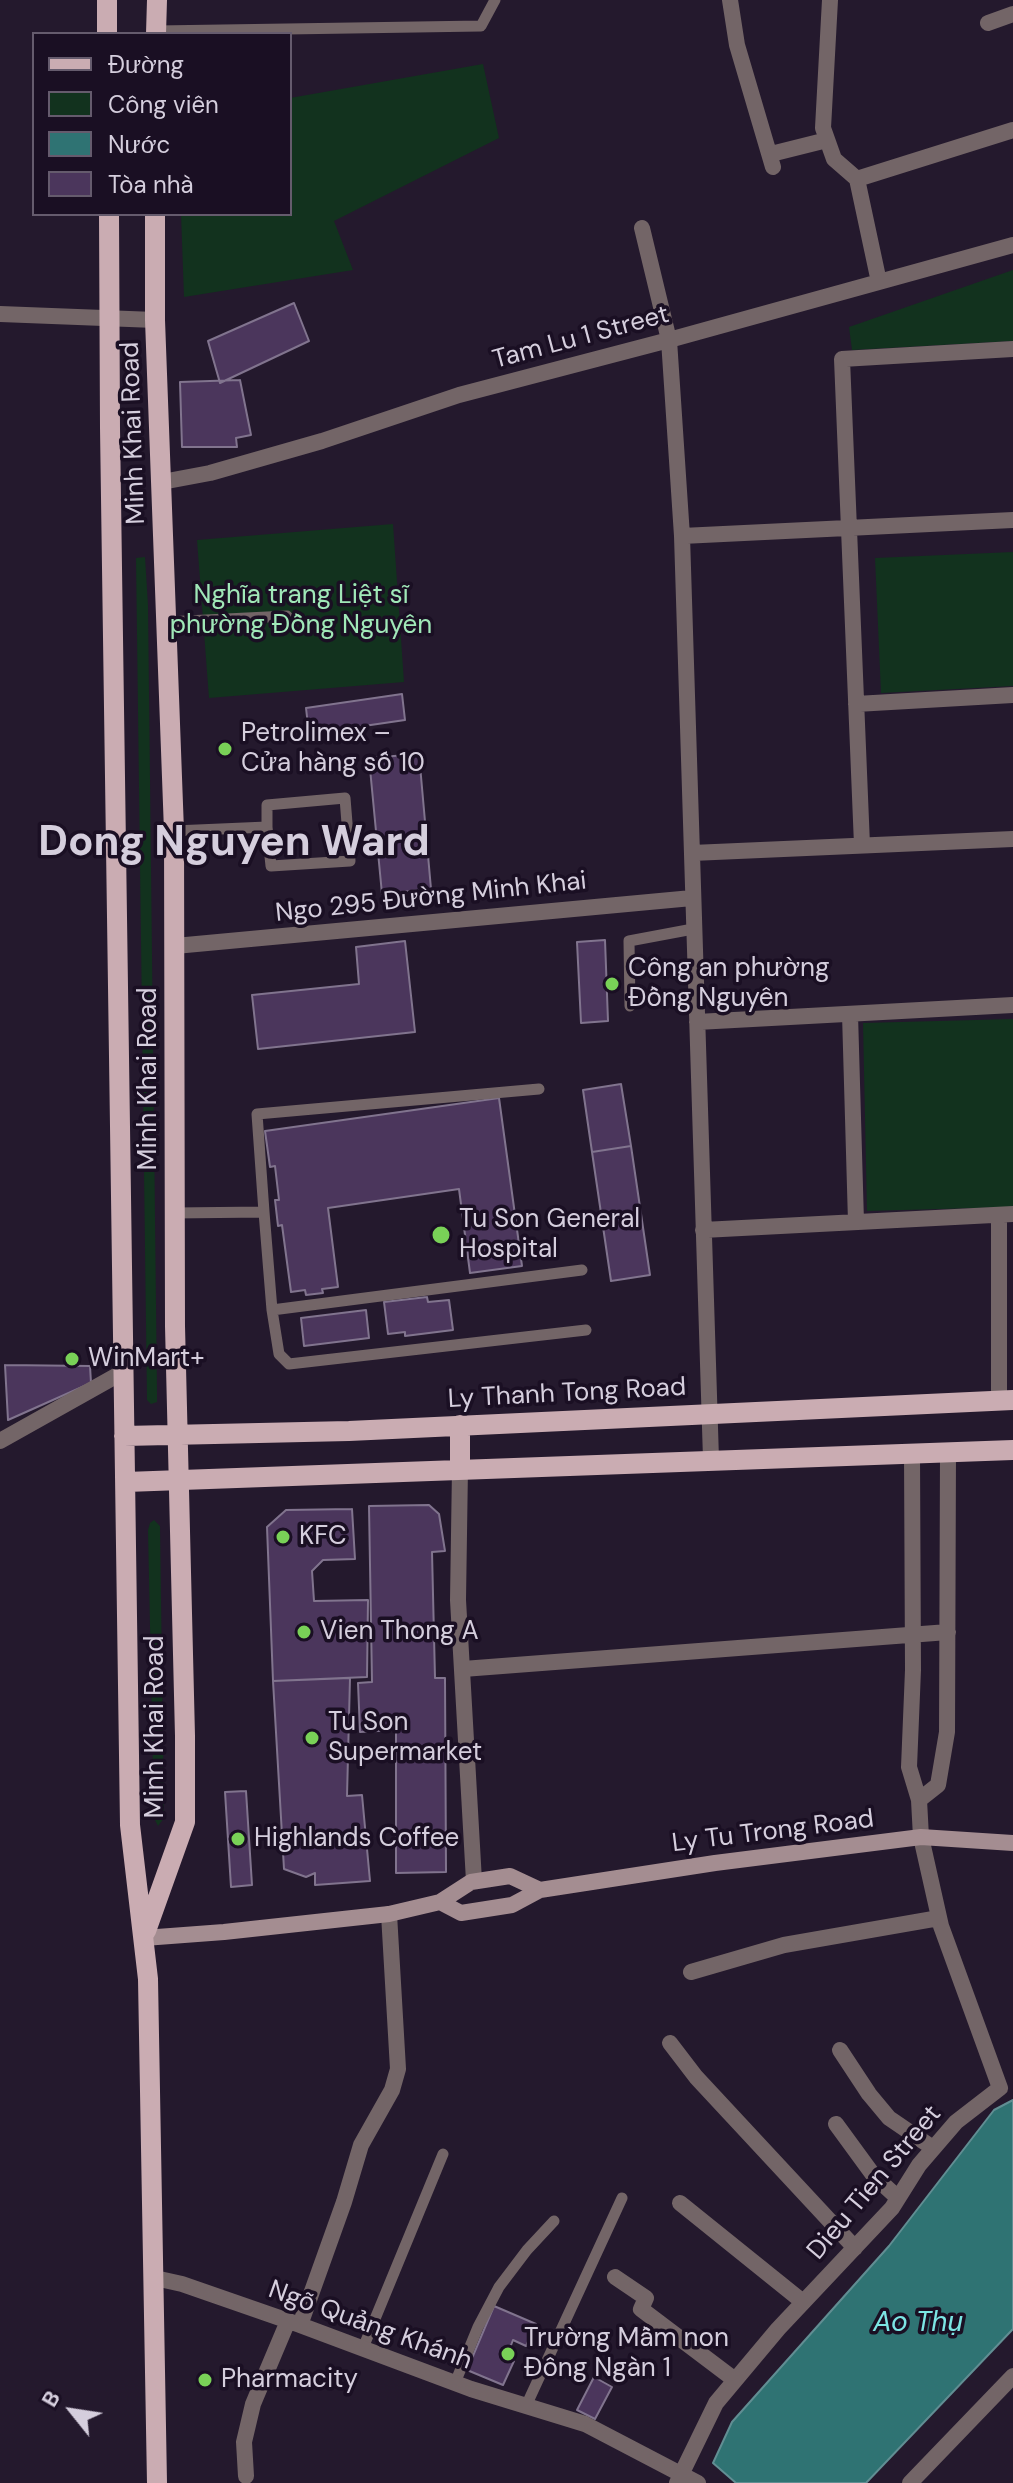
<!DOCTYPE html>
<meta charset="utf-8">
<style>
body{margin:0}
#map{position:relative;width:1013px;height:2483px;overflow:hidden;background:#24192d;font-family:"DM Sans",sans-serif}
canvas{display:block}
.legend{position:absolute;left:32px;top:32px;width:260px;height:184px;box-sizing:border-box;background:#1a0f23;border:2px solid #655b6d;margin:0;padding:10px 14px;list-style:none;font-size:24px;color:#d5cedd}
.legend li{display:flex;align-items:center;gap:16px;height:40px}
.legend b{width:40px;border:2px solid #655b6d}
.north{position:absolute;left:32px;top:2371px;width:80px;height:80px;-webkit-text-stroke:6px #1a0f23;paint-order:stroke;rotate:300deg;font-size:22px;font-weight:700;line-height:32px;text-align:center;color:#d5cedd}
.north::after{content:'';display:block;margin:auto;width:28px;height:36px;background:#d5cedd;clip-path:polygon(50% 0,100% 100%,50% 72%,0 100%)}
</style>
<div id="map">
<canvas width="1013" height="2483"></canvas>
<ul class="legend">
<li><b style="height:10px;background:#caacb2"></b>Đường</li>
<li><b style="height:22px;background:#12321e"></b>Công viên</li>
<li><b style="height:22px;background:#2f7373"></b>Nước</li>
<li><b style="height:22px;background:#4b365c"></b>Tòa nhà</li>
</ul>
<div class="north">B</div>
</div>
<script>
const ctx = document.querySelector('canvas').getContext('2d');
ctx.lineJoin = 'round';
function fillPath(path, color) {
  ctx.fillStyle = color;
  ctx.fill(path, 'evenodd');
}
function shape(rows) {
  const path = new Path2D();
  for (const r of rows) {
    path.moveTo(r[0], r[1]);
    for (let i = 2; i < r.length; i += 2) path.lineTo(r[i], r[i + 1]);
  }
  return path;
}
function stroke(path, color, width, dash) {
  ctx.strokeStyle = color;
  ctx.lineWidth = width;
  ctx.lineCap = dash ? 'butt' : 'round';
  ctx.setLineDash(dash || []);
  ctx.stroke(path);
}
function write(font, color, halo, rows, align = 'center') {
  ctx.font = font + ' "DM Sans",sans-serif';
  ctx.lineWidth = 7;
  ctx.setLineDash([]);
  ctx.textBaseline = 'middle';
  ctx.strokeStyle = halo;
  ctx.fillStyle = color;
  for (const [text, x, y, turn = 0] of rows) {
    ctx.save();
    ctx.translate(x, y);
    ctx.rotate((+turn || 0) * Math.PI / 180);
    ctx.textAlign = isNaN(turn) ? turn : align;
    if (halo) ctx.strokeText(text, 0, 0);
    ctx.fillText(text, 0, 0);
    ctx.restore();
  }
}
const green = shape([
 [483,64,499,138,334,221,353,270,184,297,181,214,290,214,290,98],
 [1013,270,1013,341,852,350,849,327],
 [393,524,404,682,209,698,197,540],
 [1013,552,1013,686,881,693,875,558],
 [145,557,148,605,157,1392,157,1402,151,1404,147,1400,136,558],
 [1013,1019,1013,1207,867,1211,863,1023],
 [154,1520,160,1526,164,1818,158,1826,154,1818,148,1530,150,1523]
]);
const water = shape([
 [1013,2100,1013,2329,866,2483,736,2483,713,2463,732,2422,889,2246,994,2110,1013,2100]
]);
const building = shape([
 [294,303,309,341,220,383,208,341,294,303],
 [240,380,251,435,236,438,237,447,182,447,180,382,240,380],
 [402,694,405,720,309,734,306,708,402,694],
 [419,754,431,889,382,894,369,758,419,754],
 [605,940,608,1021,581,1023,577,942,605,940],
 [405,941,415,1032,258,1049,252,995,359,984,356,947,405,941],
 [621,1084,631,1146,592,1152,583,1090,621,1084],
 [499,1098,522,1266,470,1273,459,1189,328,1208,338,1287,322,1289,323,1293,306,1295,305,1290,291,1292,282,1225,278,1226,275,1200,279,1200,275,1166,270,1167,265,1131,499,1098],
 [631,1146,650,1275,611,1281,592,1152,631,1146],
 [427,1297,428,1302,449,1300,453,1330,405,1336,405,1332,388,1334,384,1302,427,1297],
 [366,1310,369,1338,304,1346,301,1318,366,1310],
 [5,1365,90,1366,91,1383,8,1420,5,1365],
 [429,1505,439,1514,445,1551,432,1552,435,1678,445,1678,446,1872,396,1873,396,1730,360,1732,358,1683,372,1682,369,1506,429,1505],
 [352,1509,355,1559,323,1560,312,1571,314,1601,368,1600,367,1677,273,1681,267,1527,286,1510,352,1509],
 [350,1678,347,1796,362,1795,370,1881,315,1885,315,1873,306,1877,284,1869,273,1681,350,1678],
 [246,1791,252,1885,231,1887,225,1792,246,1791],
 [494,2306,536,2324,526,2346,513,2340,506,2358,514,2361,503,2385,467,2370,494,2306],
 [594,2377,612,2387,595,2419,577,2410,594,2377]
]);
const service = shape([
 [157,31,481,26,495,0],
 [166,622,287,616],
 [174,831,267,827,271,866,350,861,345,798,267,805,267,827],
 [630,1006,629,941,693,929],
 [264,1212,272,1310,279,1354,289,1364,586,1330],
 [174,1213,264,1212,257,1114,539,1089],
 [272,1310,582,1270],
 [363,2348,443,2154],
 [455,2383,478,2327,499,2287,527,2250,554,2221],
 [526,2406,622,2198]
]);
const minor = shape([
 [730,0,737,45,773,167],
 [830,0,823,128,834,159,857,179,879,282],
 [988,23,1013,14],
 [771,154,827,140],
 [857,179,1013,130],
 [642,228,669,340,682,536,711,1459],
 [162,482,210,473,322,441,459,395,669,340,1013,245],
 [682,536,1013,520],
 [856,704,1013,695],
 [862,845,842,359,1013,349],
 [692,853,1013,839],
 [175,946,692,898],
 [850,1014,856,1222],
 [697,1022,1013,1005],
 [703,1230,1013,1214],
 [999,1400,999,1215],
 [460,1468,458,1600,474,1881],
 [463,1669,948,1632],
 [919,1800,938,1785,947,1732,948,1453],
 [691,1972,784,1945,939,1918],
 [670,2043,696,2077,855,2248],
 [840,2050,869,2094,889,2118,933,2148],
 [836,2124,874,2176,898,2198],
 [680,2203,803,2302],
 [615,2277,646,2298,641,2309,735,2380],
 [155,2278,182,2284,300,2325,471,2389,585,2424,698,2483],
 [300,2325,344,2202,361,2145,392,2090,398,2069,389,1914],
 [246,2476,244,2442,253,2404,288,2321],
 [677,2483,716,2403,778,2329,892,2208,919,2165,956,2122,1000,2088,941,1926,921,1837,919,1800,909,1767,913,1670,912,1454],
 [910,2483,1013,2376]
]);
const tertiary = shape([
 [0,314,155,320],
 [0,1441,123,1372]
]);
const secondary = shape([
 [440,1902,461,1913,512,1905,540,1890,715,1863,921,1837,1013,1843],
 [144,1938,224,1932,389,1914,440,1902,471,1882,510,1876,540,1890]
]);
const primary = shape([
 [107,0,107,34],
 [156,34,157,0],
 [109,214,110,428,130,1825,148,1979,157,2483],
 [460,1425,460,1468],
 [124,1436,349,1431,1013,1400],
 [126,1482,1013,1450],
 [146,1931,185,1822,185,1736,175,1326,174,831,155,320,155,214]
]);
const markers = [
 [225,749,8,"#79d157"],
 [612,984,8,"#79d157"],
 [441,1235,10,"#79d157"],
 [72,1359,8,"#79d157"],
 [283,1537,8,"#79d157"],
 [304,1632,8,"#79d157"],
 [312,1738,8,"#79d157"],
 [238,1839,8,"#79d157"],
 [508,2354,8,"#79d157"],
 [205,2380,8,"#79d157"]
];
const streetNames = [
 ["Tam Lu 1 Street",581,338,-15],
 ["Minh Khai Road",134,433,-92],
 ["Ngo 295 Đường Minh Khai",431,898,-6],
 ["Minh Khai Road",149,1079,-90],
 ["Ly Thanh Tong Road",567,1394,-3],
 ["Minh Khai Road",156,1727,-90],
 ["Ly Tu Trong Road",773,1832,-7],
 ["Dieu Tien Street",875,2183,-50],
 ["Ngõ Quảng Khánh",370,2326,20]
];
const parkNames = [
 ["Nghĩa trang Liệt sĩ",301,596],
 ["phường Đồng Nguyên",301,626]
];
const poiNames = [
 ["Petrolimex –",241,734],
 ["Cửa hàng số 10",241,764],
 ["Công an phường",628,969],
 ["Đồng Nguyên",628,999],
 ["Tu Son General",459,1220],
 ["Hospital",459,1250],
 ["WinMart+",88,1359],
 ["KFC",299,1537],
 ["Vien Thong A",320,1632],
 ["Tu Son",328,1723],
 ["Supermarket",328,1753],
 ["Highlands Coffee",254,1839],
 ["Trường Mầm non",524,2339],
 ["Đông Ngàn 1",524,2369],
 ["Pharmacity",221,2380]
];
const waterNames = [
 ["Ao Thụ",918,2324]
];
const townNames = [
 ["Dong Nguyen Ward",234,844]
];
fillPath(green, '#12321e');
fillPath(water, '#2f7373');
stroke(water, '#618e93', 2);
fillPath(building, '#4b365c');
stroke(building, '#81748e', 2);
stroke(service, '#736567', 11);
stroke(minor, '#736567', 16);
stroke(tertiary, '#736567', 16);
stroke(secondary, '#a48d91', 16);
stroke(primary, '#caacb2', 20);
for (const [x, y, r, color] of markers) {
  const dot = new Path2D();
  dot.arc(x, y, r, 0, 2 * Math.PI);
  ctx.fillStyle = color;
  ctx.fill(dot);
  stroke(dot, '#1a0f23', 3);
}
write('26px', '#d5cedd', '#1a0f23', streetNames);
write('26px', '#a0e8b8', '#1a0f23', parkNames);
write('26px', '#d5cedd', '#1a0f23', poiNames, 'left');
write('italic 28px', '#7ce5e4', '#1a0f23', waterNames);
write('bold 42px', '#d5cedd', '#1a0f23', townNames);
</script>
